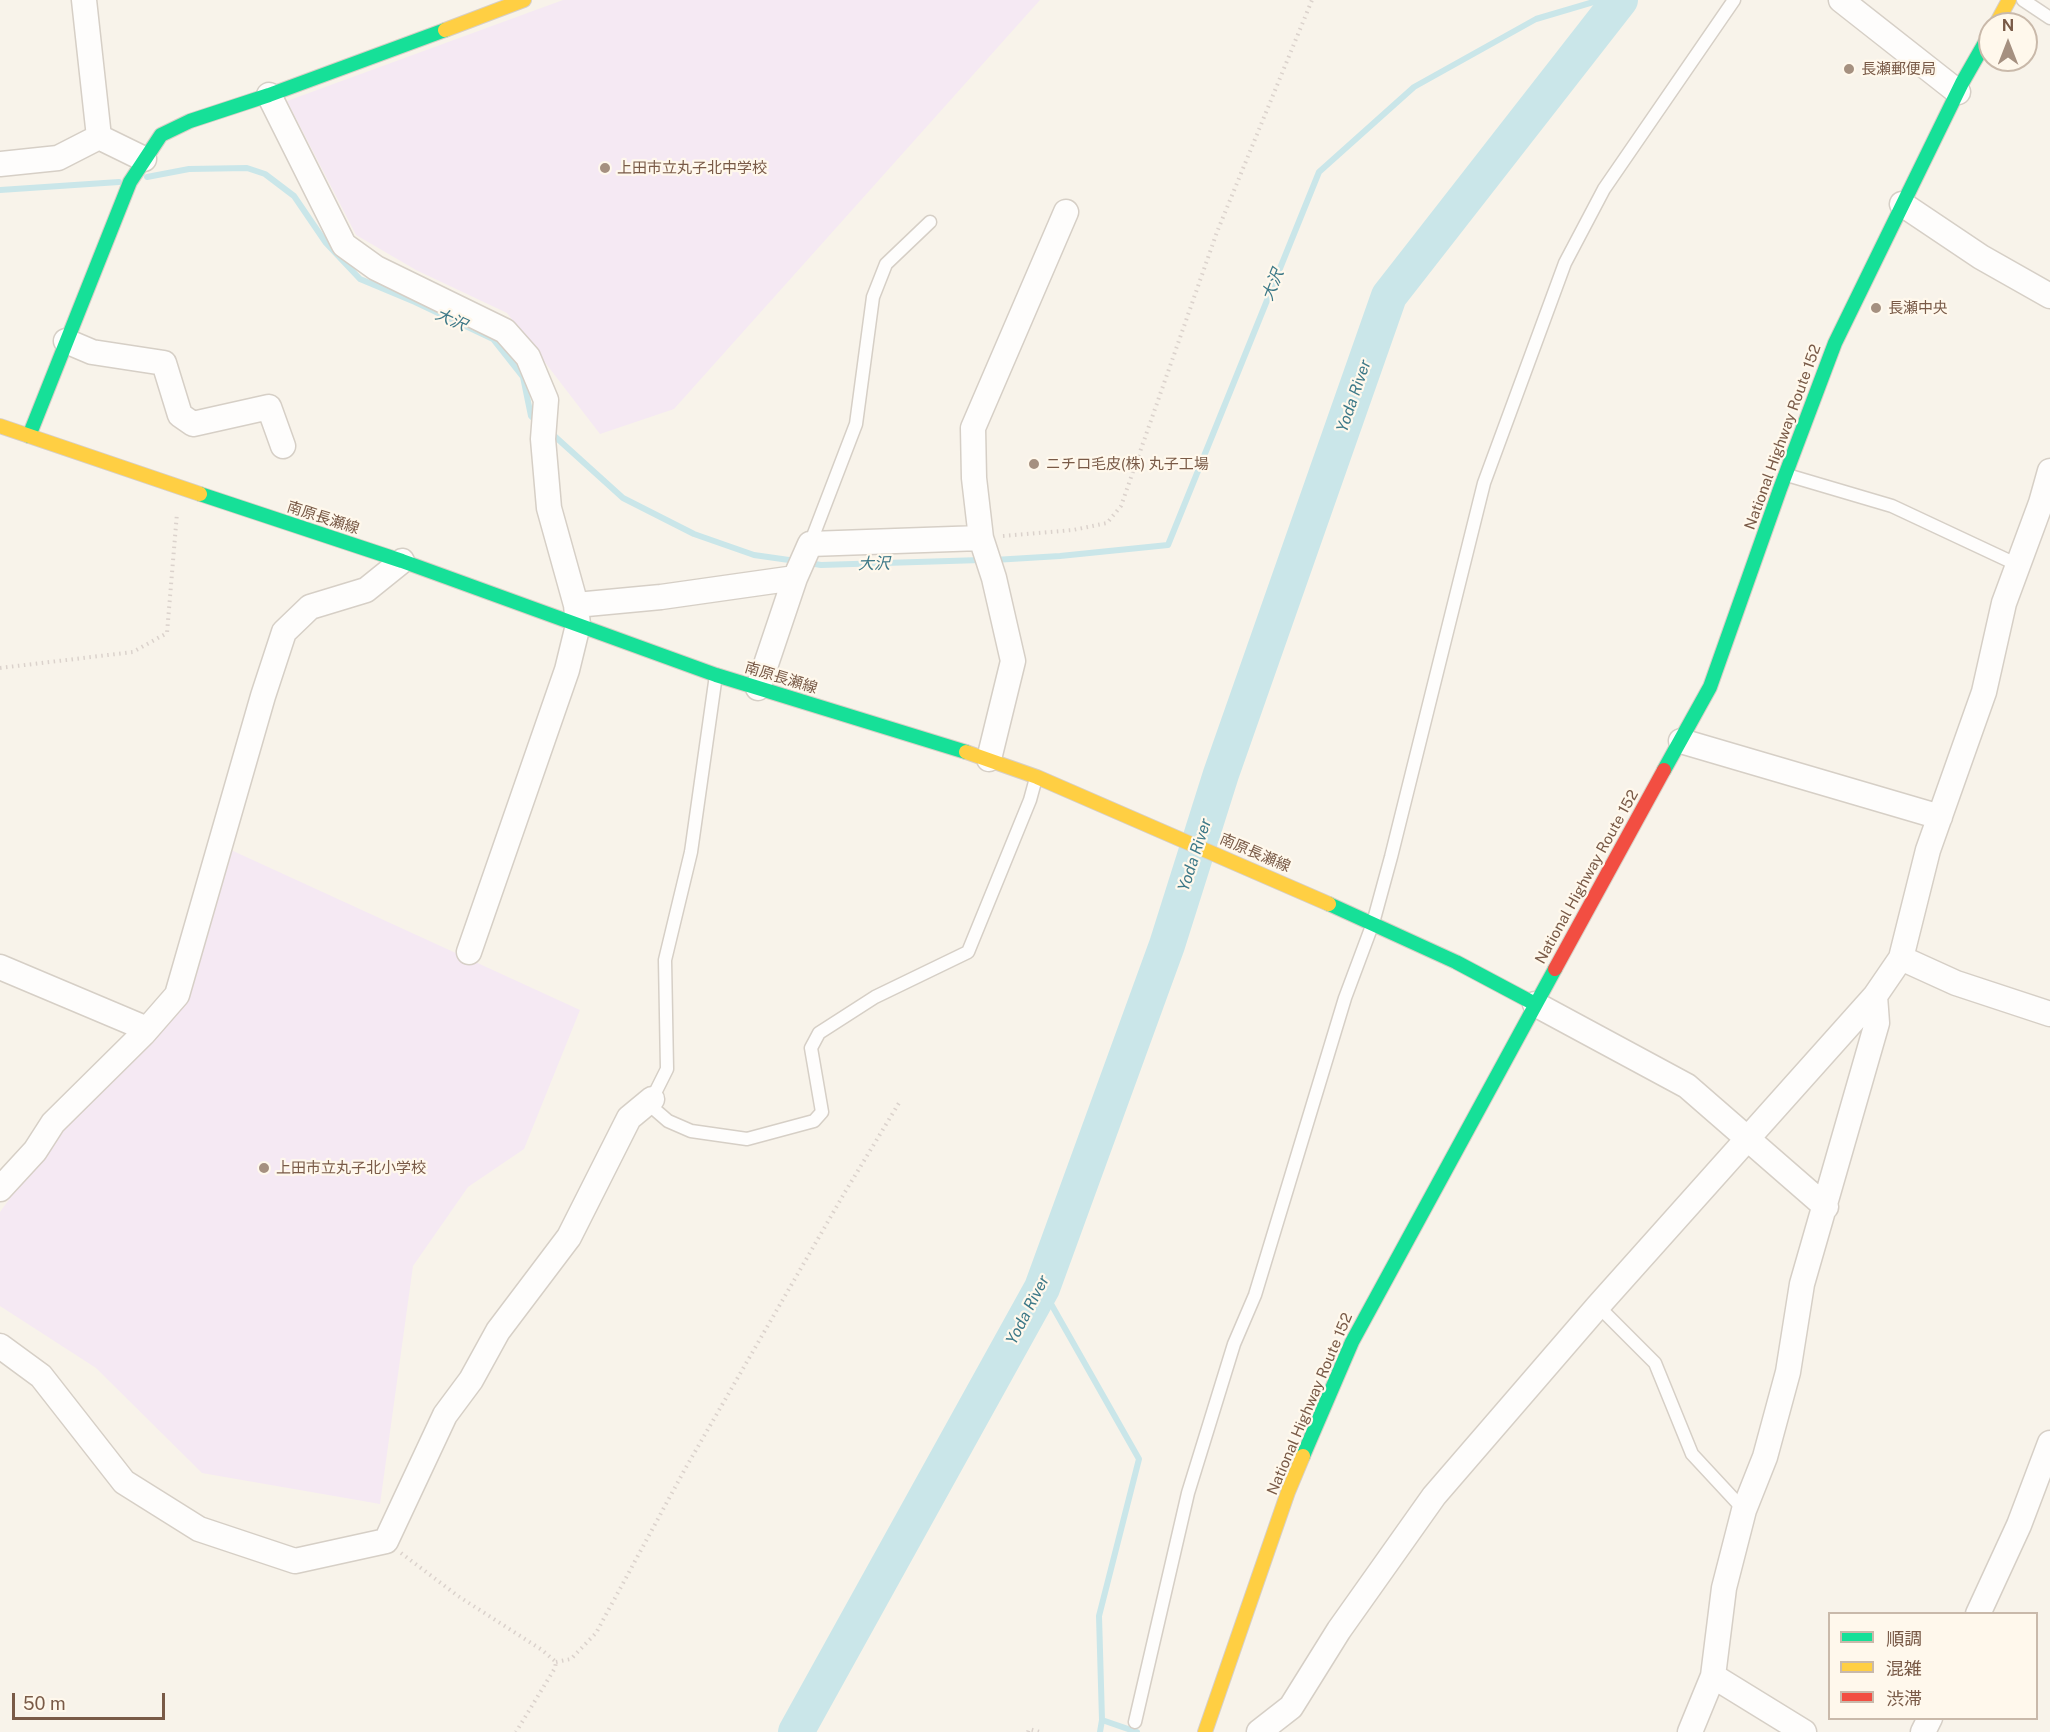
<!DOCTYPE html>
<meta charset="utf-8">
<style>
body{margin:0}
#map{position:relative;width:2050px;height:1732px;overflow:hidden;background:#f8f3ea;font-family:"Public Sans","Noto Sans JP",sans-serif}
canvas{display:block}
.legend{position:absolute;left:1828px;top:1612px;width:210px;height:108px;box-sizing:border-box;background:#fff8ec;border:2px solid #c9b9aa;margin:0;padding:8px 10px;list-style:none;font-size:18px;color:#795a47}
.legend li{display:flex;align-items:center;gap:12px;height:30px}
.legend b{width:30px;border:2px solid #c9b9aa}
.north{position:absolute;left:1978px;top:12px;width:60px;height:60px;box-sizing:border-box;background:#fff8ec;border:2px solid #c9b9aa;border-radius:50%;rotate:0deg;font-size:16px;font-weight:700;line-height:24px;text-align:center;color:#795a47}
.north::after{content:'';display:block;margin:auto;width:21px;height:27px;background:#a59080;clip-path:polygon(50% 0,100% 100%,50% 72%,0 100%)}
.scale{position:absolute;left:12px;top:1693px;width:153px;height:27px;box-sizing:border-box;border:3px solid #795a47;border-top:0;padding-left:8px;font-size:18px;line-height:21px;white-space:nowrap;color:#795a47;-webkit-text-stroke:4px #fff8ec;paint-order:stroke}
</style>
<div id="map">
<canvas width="2050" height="1732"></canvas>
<ul class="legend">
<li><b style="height:8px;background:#16e098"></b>順調</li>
<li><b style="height:8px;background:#ffcf43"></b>混雑</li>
<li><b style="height:8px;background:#f24e42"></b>渋滞</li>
</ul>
<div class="north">N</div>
<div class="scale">50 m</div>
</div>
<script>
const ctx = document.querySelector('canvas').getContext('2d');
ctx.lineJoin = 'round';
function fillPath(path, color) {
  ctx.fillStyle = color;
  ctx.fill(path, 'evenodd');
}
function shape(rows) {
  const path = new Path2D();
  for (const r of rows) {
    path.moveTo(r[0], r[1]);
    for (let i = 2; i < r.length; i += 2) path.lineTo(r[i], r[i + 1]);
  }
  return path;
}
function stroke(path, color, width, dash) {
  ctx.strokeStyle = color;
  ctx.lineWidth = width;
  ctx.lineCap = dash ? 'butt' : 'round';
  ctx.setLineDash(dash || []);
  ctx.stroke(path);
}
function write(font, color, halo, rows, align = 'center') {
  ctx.font = font + ' "Public Sans","Noto Sans JP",sans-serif';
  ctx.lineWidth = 4.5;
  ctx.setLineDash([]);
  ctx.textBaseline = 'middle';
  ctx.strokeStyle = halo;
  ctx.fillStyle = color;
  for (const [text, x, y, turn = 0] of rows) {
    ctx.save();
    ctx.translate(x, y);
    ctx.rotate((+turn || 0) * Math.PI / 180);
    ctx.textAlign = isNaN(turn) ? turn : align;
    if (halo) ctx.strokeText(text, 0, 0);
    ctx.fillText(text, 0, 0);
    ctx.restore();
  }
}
const education = shape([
 [563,0,1040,0,674,409,600,434,507,313,416,270,356,235,287,101],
 [231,850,580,1010,524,1149,468,1187,413,1266,380,1504,202,1473,96,1368,0,1306,0,1212,58,1132,187,1000]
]);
const stream = shape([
 [147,177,189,169,247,168,265,174,294,196,326,243,360,279,415,302,493,339,523,377,531,416,537,422],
 [0,190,119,182],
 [550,432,623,498,694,534,754,555,796,561],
 [994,560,1060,556,1168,545,1319,172,1414,87,1536,19,1600,0],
 [809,563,821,565,981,560],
 [1042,1288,1139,1459,1099,1616,1102,1720,1100,1732],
 [1102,1720,1137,1732]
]);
const river = shape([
 [796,1732,1042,1288,1167,945,1221,774,1389,296,1620,0]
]);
const path = shape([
 [1003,536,1073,530,1107,523,1121,506,1217,232,1312,0],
 [0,668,133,652,167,633,177,513],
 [401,1553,458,1596,542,1650,556,1662,555,1668,516,1732],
 [556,1662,571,1659,596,1633,685,1469,845,1192,899,1103],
 [1028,1732,1029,1729,1040,1732]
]);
const lane = shape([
 [2023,0,2050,18],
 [1787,475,1892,506,2018,565],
 [810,544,856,424,873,297,886,264,930,222],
 [716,675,691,852,665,960,667,1069,652,1099,653,1108,668,1121,691,1131,747,1139,814,1121,822,1112,811,1048,819,1033,875,997,968,952,1030,800,1036,778],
 [1598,1306,1655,1363,1692,1454,1744,1510],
 [1135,1722,1188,1493,1234,1344,1255,1295,1345,998,1373,923,1391,857,1484,483,1565,263,1604,189,1734,0]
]);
const street = shape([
 [84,0,99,137],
 [1841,0,1958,92],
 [269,95,344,245,376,268,505,331,528,357,546,400,543,439,549,508,576,605,578,625,567,670,469,952],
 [99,137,144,159],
 [0,164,58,158,99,137],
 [1902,204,1981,257,2050,296],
 [66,341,92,352,164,363,180,415,193,424,269,407,283,446],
 [576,605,661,597,795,578],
 [758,688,795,578,810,544,981,538],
 [1681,741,1940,817],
 [989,759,1013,661,994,578,981,538,974,478,973,428,1066,212],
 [1901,958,1956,983,2050,1014],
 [0,967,147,1029],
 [1535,1004,1687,1086,1826,1207],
 [0,1189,35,1151,53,1123,143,1034,177,995,263,696,284,632,310,607,366,590,402,561],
 [0,1346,41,1376,124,1482,199,1529,295,1561,386,1541,445,1415,471,1380,498,1331,569,1237,629,1118,652,1099],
 [1978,1614,2019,1525,2050,1443],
 [1713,1676,1804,1732],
 [1259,1732,1291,1707,1339,1630,1434,1496,1598,1306,1875,996,1901,958,1928,850,1984,692,2004,603,2041,503,2050,471],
 [1690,1732,1713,1676,1724,1588,1744,1510,1765,1457,1788,1372,1802,1284,1877,1023,1875,996],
 [1923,1732,1930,1718]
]);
const fast = shape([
 [29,436,130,182,161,135,190,121,269,95,445,30],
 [200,494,402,561,716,675,966,752],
 [1664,770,1710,687,1780,489,1835,343,1962,83,1990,34],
 [1329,904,1456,962,1535,1004],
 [1303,1456,1352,1342,1555,969]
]);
const slow = shape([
 [1996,24,2009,0],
 [445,30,524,0],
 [0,426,200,494],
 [966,752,1037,777,1329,904],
 [1205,1732,1288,1492,1303,1456]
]);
const jam = shape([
 [1555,969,1664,770]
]);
const markers = [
 [1849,69,6,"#a59080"],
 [605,168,6,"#a59080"],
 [1876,308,6,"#a59080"],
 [1034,464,6,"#a59080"],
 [264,1168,6,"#a59080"]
];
const poiNames = [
 ["長瀬郵便局",1861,69],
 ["上田市立丸子北中学校",617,168],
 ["長瀬中央",1888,308],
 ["ニチロ毛皮(株) 丸子工場",1046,464],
 ["上田市立丸子北小学校",276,1168]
];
const streetNames = [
 ["National Highway Route 152",1783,437,-70],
 ["南原長瀬線",323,518,18],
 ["南原長瀬線",781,678,17],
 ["南原長瀬線",1255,853,23],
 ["National Highway Route 152",1587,877,-61],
 ["National Highway Route 152",1310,1404,-67]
];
const waterNames = [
 ["大沢",1273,285,-68],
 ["大沢",451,320,24],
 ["Yoda River",1354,396,-71],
 ["大沢",874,564,-1],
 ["Yoda River",1195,855,-72],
 ["Yoda River",1028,1310,-63]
];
fillPath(education, '#f5e9f3');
stroke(stream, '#cae6e9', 6);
stroke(river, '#cae6e9', 36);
stroke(lane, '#d6cfc6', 15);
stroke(street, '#d6cfc6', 27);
stroke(fast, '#d7cfc6', 16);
stroke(slow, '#d7cfc6', 16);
stroke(jam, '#d7cfc6', 16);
stroke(path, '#dbd2cc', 4, [1.5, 4.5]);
stroke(lane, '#fefdfc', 12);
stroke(street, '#fefdfc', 24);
stroke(fast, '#16e098', 14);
stroke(slow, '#ffcf43', 14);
stroke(jam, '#f24e42', 14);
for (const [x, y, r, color] of markers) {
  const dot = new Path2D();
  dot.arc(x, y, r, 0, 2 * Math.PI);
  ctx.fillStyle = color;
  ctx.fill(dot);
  stroke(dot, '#fff8ec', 2);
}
write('15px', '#795a47', '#fff8ec', poiNames, 'left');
write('15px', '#795a47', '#fff8ec', streetNames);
write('italic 16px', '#3c7887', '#fff8ec', waterNames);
</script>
